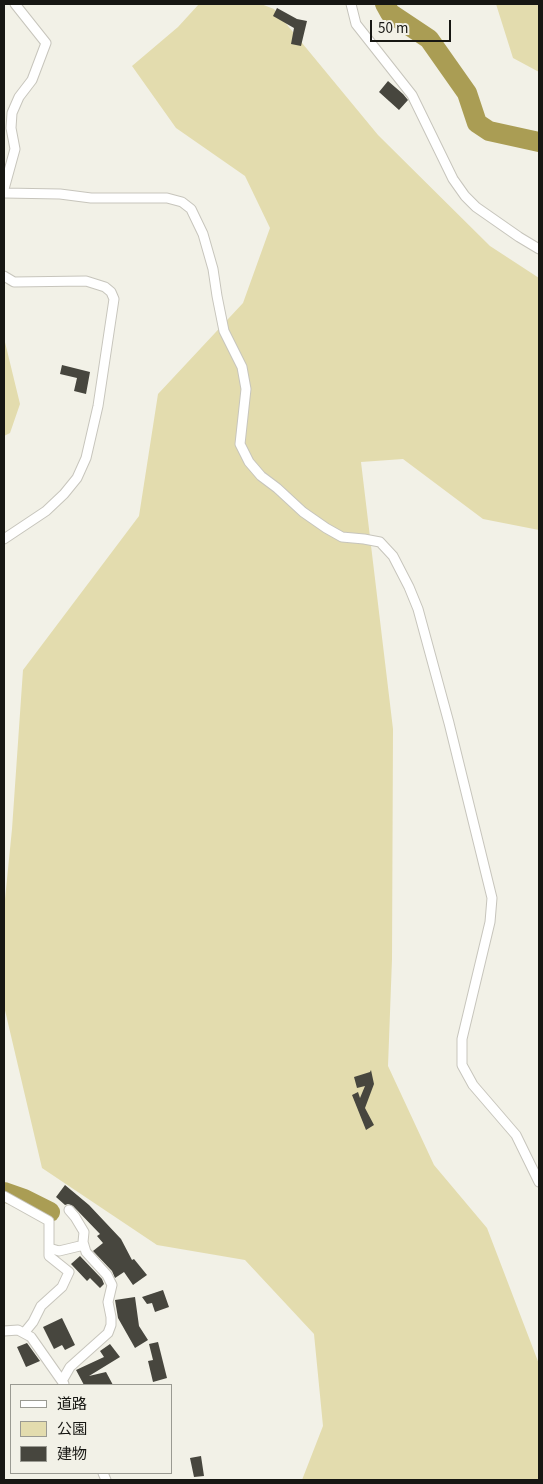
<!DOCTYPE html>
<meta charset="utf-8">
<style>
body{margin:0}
#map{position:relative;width:543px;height:1484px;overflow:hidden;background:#f2f1e7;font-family:"Source Sans 3","Noto Sans JP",sans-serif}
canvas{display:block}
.frame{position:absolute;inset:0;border:5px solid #171713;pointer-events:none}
.legend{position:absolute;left:10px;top:1384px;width:162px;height:90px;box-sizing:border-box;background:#f2f1e7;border:1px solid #9a9a92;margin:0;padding:6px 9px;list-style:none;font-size:15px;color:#171713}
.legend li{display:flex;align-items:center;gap:10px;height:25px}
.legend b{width:25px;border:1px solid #9a9a92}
.scale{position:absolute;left:370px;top:20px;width:81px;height:22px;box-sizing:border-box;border:2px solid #171713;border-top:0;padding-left:6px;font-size:15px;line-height:18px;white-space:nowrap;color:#171713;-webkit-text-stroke:4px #f2f1e7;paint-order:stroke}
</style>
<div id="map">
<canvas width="543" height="1484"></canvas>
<div class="frame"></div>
<ul class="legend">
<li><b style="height:6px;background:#fff"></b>道路</li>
<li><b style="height:14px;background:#e3dcae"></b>公園</li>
<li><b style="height:14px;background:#47463e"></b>建物</li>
</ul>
<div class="scale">50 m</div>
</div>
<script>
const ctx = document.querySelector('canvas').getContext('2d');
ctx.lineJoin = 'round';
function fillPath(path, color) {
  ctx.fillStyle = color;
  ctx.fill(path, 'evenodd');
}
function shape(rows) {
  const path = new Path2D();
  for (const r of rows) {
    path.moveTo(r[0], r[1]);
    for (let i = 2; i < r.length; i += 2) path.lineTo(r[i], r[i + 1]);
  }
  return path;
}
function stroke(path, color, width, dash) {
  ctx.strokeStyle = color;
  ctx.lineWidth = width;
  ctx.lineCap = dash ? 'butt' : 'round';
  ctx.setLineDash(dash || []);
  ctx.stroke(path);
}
const green = shape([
 [199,4,261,4,274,9,378,135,490,246,539,278,539,530,483,519,403,459,361,462,393,729,392,959,388,1066,434,1165,487,1228,539,1364,539,1480,302,1480,323,1426,314,1334,245,1260,157,1245,42,1168,4,1006,4,909,12,829,23,670,139,516,158,394,243,303,270,228,245,176,176,128,132,66,178,27],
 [496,4,539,4,539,72,513,58],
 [4,338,20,404,10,433,4,436]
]);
const river = shape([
 [385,4,390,13,429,39,467,93,477,123,489,131,539,142],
 [4,1192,24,1199,50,1212]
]);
const building = shape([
 [277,8,297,19,307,21,301,46,291,44,294,28,273,16],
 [388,81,403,94,408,100,399,110,379,92],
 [62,365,90,372,86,394,74,391,77,378,60,374],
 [371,1070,374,1084,365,1108,374,1125,366,1130,352,1095,358,1092,360,1098,365,1086,357,1088,354,1077,370,1072],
 [65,1185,89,1205,121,1239,132,1260,134,1259,147,1275,133,1285,124,1272,115,1278,112,1271,93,1251,103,1243,97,1236,100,1234,73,1206,68,1204,65,1205,56,1197],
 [80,1256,102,1279,104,1284,100,1288,90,1278,87,1281,71,1264],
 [163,1290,169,1307,155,1312,152,1303,147,1304,142,1297],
 [135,1297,139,1326,148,1340,135,1348,118,1318,115,1300],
 [62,1318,75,1345,65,1350,62,1345,54,1349,43,1327],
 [158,1342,167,1378,153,1382,148,1361,153,1360,149,1344],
 [27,1343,40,1361,26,1367,17,1347],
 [110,1344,120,1357,89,1376,106,1372,113,1385,84,1385,76,1370,104,1357,100,1351],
 [201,1456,204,1476,194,1477,190,1458]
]);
const minor = shape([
 [351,4,356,24,412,95,453,179,465,196,476,207,519,237,539,249],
 [4,189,15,149,11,128,12,113,19,97,32,80,46,43,15,4],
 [4,193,60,194,91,198,167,198,182,202,191,209,203,234,213,269,217,296,224,331,242,367,246,389,240,444,249,462,261,476,277,488,303,512,326,528,342,537,364,539,380,542,393,556,409,587,418,609,449,723,492,898,490,922,462,1039,462,1065,473,1085,516,1135,539,1182],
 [4,276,14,282,86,281,105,287,111,292,114,299,98,406,86,458,77,478,64,494,46,511,4,539],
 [4,1196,49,1221,49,1256,69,1272,62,1287,41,1306,33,1322,24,1333],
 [49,1248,59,1251,84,1245],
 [4,1331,18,1330,31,1337,64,1384],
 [62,1381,70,1367,108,1333,111,1325,111,1317,108,1302,112,1285,107,1275,86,1252,83,1242,84,1232,75,1217,69,1210],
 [103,1473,106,1480]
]);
fillPath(green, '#e3dcae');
stroke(river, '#aa9d54', 20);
fillPath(building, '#47463e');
stroke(minor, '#c7c5bc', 11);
stroke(minor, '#fff', 9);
</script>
